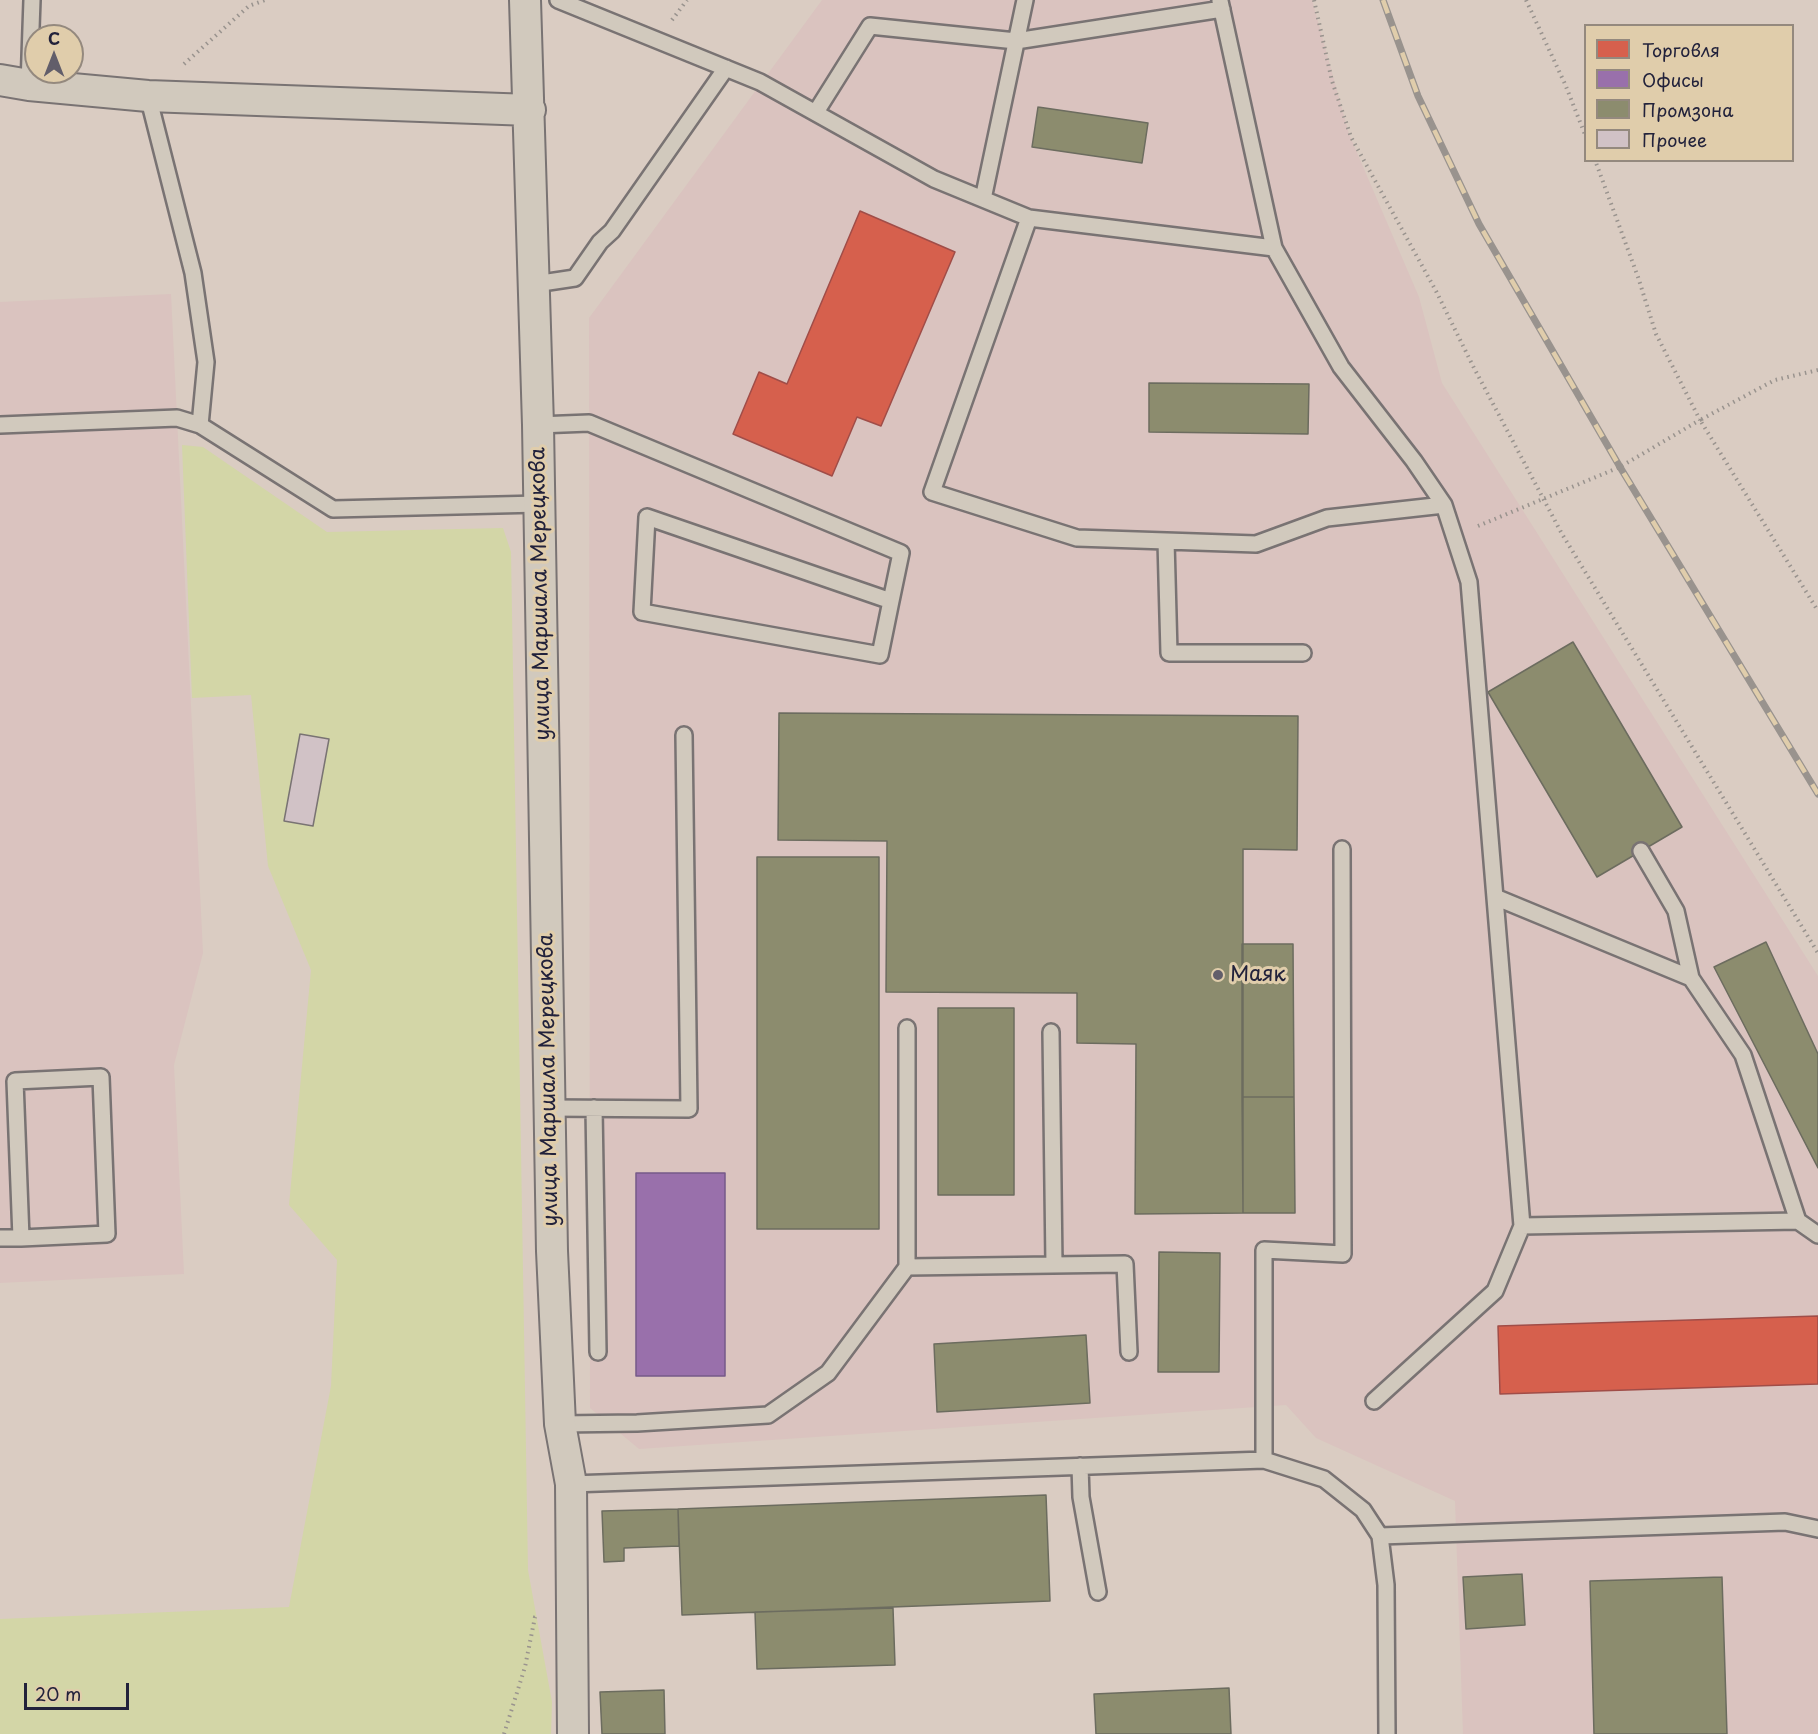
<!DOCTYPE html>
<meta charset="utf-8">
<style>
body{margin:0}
#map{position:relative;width:1818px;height:1734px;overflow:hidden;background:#daccc2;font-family:"Playpen Sans",sans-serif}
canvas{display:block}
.legend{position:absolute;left:1584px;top:24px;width:210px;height:138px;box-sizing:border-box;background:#e0cdab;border:2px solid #94897e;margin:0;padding:8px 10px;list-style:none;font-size:18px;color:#22223b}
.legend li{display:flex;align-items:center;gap:12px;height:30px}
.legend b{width:30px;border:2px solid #94897e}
.north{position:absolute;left:24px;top:24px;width:60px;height:60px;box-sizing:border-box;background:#e0cdab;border:2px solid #94897e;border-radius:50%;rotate:0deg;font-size:16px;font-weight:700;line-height:24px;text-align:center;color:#22223b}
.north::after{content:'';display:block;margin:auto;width:21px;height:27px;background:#625e6a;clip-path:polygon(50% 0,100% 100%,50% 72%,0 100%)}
.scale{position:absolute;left:24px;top:1683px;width:105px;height:27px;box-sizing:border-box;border:3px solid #22223b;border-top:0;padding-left:8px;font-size:18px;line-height:21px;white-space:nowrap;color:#22223b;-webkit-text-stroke:4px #e0cdab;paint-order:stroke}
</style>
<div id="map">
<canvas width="1818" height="1734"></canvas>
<ul class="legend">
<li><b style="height:16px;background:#d6604d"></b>Торговля</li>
<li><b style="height:16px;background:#9970ab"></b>Офисы</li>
<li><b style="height:16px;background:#8c8c6e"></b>Промзона</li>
<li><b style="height:16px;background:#d1c2c6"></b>Прочее</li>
</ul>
<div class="north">С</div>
<div class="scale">20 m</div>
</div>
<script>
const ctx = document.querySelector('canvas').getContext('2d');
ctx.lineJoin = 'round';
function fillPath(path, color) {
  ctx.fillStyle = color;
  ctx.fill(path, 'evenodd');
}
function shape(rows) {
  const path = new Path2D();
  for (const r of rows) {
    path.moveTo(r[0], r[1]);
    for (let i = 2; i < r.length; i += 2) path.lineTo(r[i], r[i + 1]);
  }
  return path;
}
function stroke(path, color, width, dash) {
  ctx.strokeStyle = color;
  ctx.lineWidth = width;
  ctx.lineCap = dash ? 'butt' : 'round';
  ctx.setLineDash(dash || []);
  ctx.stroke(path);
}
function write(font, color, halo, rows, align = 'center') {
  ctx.font = font + ' "Playpen Sans",sans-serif';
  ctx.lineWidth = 6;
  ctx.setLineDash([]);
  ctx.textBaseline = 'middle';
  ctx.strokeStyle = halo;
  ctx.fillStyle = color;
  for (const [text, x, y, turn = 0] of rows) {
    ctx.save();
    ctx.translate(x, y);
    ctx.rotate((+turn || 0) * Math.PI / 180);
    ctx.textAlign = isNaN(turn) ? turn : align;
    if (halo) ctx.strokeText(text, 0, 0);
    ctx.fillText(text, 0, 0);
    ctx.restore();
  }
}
const built = shape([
 [822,0,1312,0,1349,134,1419,297,1442,383,1818,976,1818,1734,1463,1734,1455,1501,1316,1438,1286,1405,639,1449,590,1408,589,318],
 [171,294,203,953,174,1065,184,1274,0,1283,0,302]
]);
const green = shape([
 [182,445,203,447,327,532,503,528,511,552,528,1570,552,1702,551,1734,0,1734,0,1619,289,1607,331,1386,337,1260,289,1205,311,970,268,866,251,695,192,698]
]);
const shops = shape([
 [860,211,955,252,881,426,857,417,832,476,733,434,759,372,787,384,860,211],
 [1818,1316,1818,1384,1500,1394,1498,1326,1818,1316]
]);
const offices = shape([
 [636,1173,725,1173,725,1376,636,1376,636,1173]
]);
const industry = shape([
 [1038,107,1148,123,1142,163,1032,147,1038,107],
 [1149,383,1309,384,1308,434,1149,432,1149,383],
 [1573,642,1682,827,1597,877,1488,692,1573,642],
 [779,713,1298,716,1297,850,1243,849,1243,1213,1135,1214,1136,1044,1077,1043,1077,993,886,992,887,841,778,840,779,713],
 [757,857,879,857,879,1229,757,1229,757,857],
 [1766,942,1818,1054,1818,1168,1714,967,1766,942],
 [1242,944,1293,944,1294,1097,1242,1097,1242,944],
 [938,1008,1014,1008,1014,1195,938,1195,938,1008],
 [1242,1097,1294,1097,1295,1213,1243,1213,1242,1097],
 [1159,1252,1220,1253,1219,1372,1158,1372,1159,1252],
 [1086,1335,1090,1403,937,1412,934,1344,1086,1335],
 [1046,1495,1050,1601,682,1615,678,1509,1046,1495],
 [678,1509,679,1546,624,1548,624,1561,604,1562,602,1511,678,1509],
 [1522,1574,1525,1625,1466,1629,1463,1577,1522,1574],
 [1722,1577,1727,1734,1594,1734,1590,1581,1722,1577],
 [893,1608,895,1665,757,1669,755,1612,893,1608],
 [1229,1688,1231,1734,1096,1734,1094,1694,1229,1688],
 [664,1690,665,1734,602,1734,600,1692,664,1690]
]);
const building = shape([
 [300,734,329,739,313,826,284,821,300,734]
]);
const path = shape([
 [1314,0,1332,81,1351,137,1436,291,1473,366,1562,534,1818,953],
 [1526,0,1565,84,1586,137],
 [672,20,687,0],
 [184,64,249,6,265,0],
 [1818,370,1775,380,1700,420,1818,611],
 [1478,526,1620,467,1700,420,1656,334,1638,277,1595,160],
 [504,1734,525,1667,535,1617,538,1615]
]);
const lane = shape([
 [558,0,760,82,934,179,1029,218,1274,248,1341,367,1414,461,1444,505,1469,582,1522,1226,1495,1291,1374,1401],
 [1220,1,1274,248],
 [29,85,32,0],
 [148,96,193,273,206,362,200,425],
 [816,112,870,26,1016,41,1222,9],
 [983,199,1025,0],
 [1029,218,932,492,1077,538,1256,544,1327,518,1444,505],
 [535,284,575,278,600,242,612,231,726,68],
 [0,425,177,418,200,425,333,509,539,504],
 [538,425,589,423,901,553,891,601,880,655,642,612,647,517,891,601],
 [1166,541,1169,653,1303,653],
 [1641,851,1676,911,1691,978],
 [1495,897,1691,978,1743,1055,1798,1221],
 [1051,1032,1054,1265],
 [549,1108,689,1109,684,735],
 [594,1108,598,1352],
 [1522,1226,1798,1221,1818,1235],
 [0,1238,21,1238,107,1234,101,1077,15,1081,21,1238],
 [907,1267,907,1028],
 [560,1424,637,1423,768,1415,828,1373,907,1267,1125,1264,1129,1352],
 [1264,1460,1264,1250,1343,1254,1342,849],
 [1080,1466,1081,1497,1098,1592],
 [571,1484,1264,1460,1324,1479,1363,1510,1380,1536,1386,1585,1387,1734],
 [1380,1536,1785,1522,1818,1529]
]);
const street = shape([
 [525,0,538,425,552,1251,560,1424,571,1484,573,1734],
 [0,80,29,85,148,96,530,110]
]);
const rail = shape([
 [1383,0,1418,96,1479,224,1620,467,1818,794]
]);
const markers = [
 [1218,975,6,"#625e6a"]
];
const streetNames = [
 ["улица Маршала Мерецкова",541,594,-91],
 ["улица Маршала Мерецкова",549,1080,-91]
];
const poiNames = [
 ["Маяк",1230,975]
];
fillPath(built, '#dac3bf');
fillPath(green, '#d3d6a7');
fillPath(shops, '#d6604d');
stroke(shops, '#a04d48', 1.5);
fillPath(offices, '#9970ab');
stroke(offices, '#755989', 1.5);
fillPath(industry, '#8c8c6e');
stroke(industry, '#6c6c5f', 1.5);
fillPath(building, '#d1c2c6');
stroke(building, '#797373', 1.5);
stroke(lane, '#797373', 20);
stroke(street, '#797373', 34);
stroke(path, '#99938e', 4, [1.5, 4.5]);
stroke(lane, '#d1c9bd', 15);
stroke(street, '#d1c9bd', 30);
stroke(rail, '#99938e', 7);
stroke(rail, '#e0cdab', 4.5, [14]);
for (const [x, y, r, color] of markers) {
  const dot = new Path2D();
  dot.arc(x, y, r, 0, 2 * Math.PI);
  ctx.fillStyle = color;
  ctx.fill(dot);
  stroke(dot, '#e0cdab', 2);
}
write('21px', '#22223b', '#e0cdab', streetNames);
write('21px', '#22223b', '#e0cdab', poiNames, 'left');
</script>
